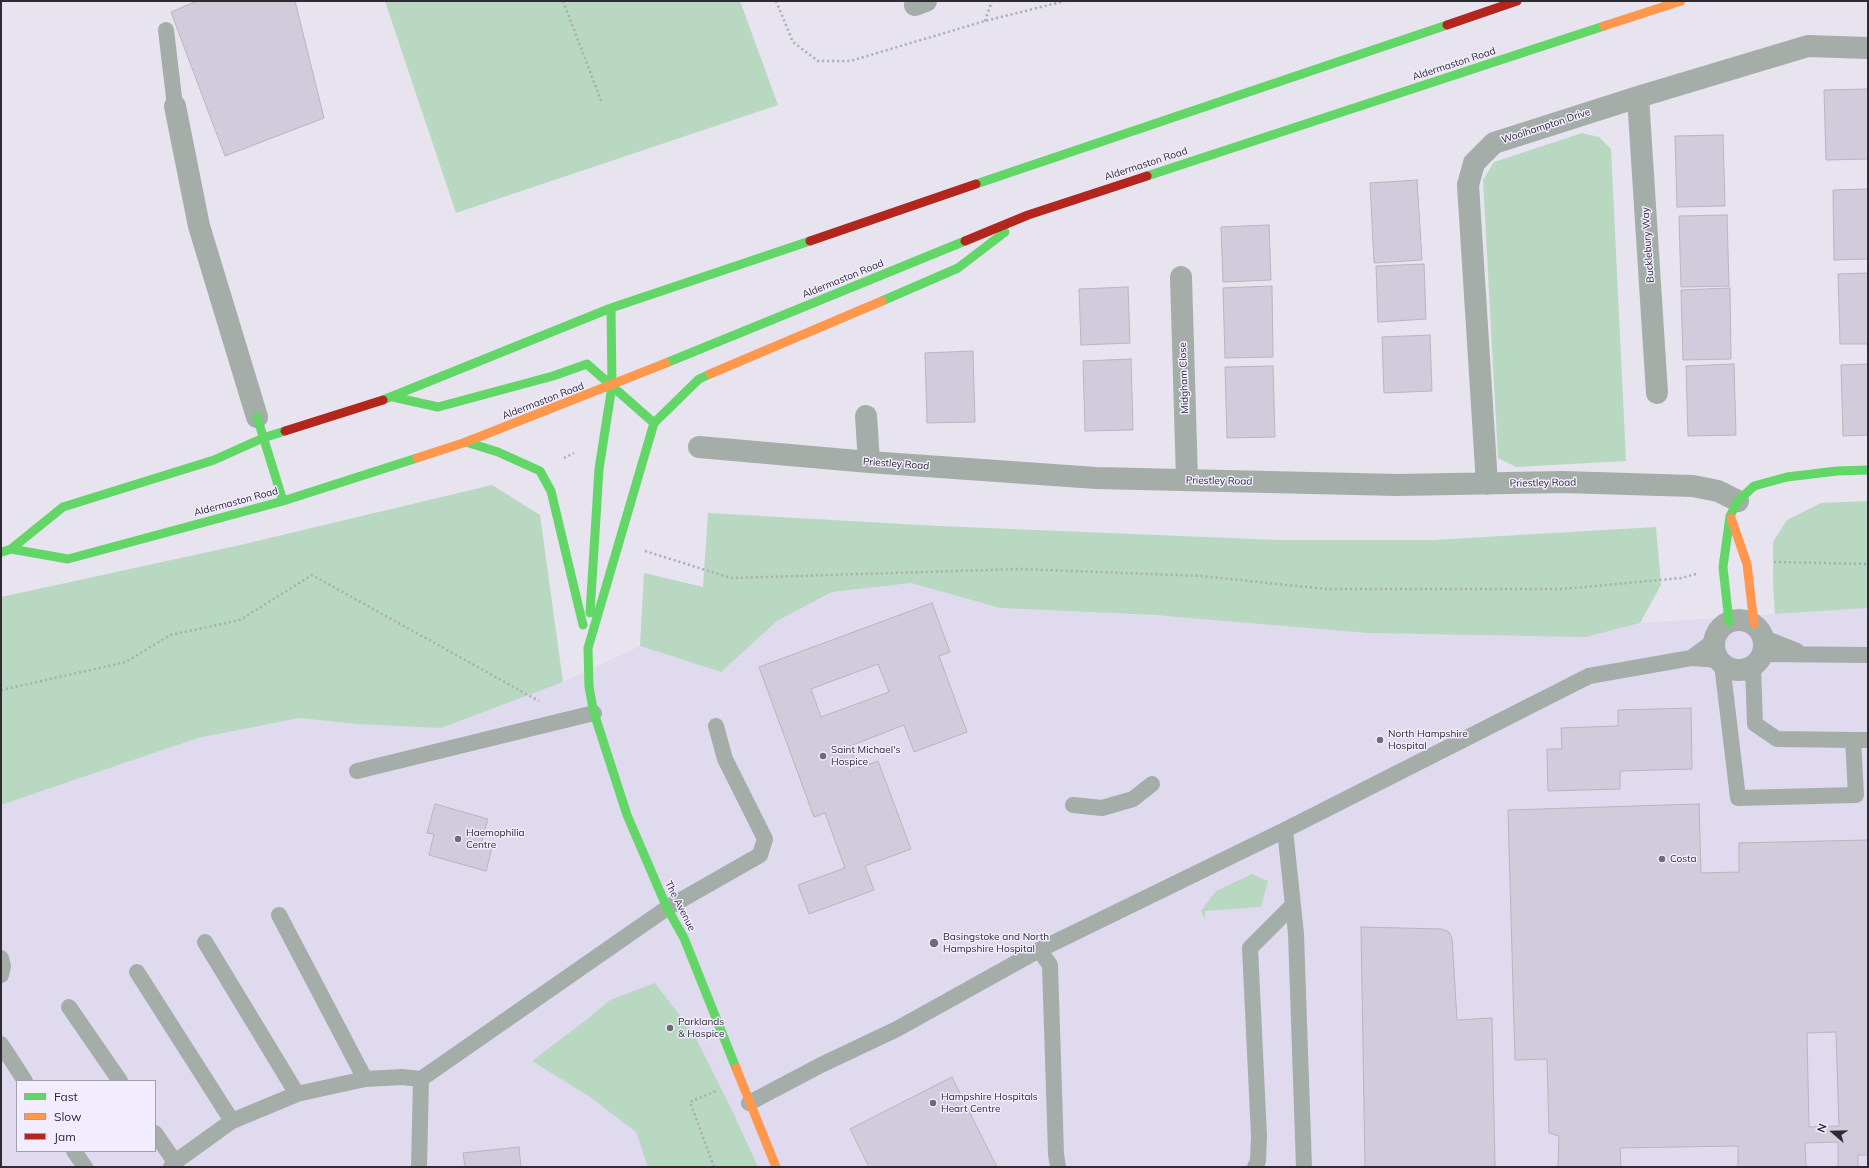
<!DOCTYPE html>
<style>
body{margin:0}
#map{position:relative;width:1869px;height:1168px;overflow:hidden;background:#e7e3ef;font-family:Mulish,sans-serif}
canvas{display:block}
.frame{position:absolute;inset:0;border:2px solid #2e2b33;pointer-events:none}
.legend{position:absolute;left:16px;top:1080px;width:140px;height:72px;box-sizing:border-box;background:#f1ecfe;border:1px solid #a39fad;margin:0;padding:5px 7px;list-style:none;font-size:12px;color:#2e2b33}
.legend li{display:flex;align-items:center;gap:8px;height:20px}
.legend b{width:20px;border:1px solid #a39fad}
.north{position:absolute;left:1813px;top:1112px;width:40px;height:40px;-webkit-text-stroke:3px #f1ecfe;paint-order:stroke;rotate:290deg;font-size:11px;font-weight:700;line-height:16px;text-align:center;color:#2e2b33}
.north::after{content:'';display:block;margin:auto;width:14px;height:18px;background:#2e2b33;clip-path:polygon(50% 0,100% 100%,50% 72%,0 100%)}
</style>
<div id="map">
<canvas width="1869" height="1168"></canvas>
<div class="frame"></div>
<ul class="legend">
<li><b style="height:5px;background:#63d668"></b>Fast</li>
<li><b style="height:5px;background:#ff974d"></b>Slow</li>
<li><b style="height:5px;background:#b3261e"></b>Jam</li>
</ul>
<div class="north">N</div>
</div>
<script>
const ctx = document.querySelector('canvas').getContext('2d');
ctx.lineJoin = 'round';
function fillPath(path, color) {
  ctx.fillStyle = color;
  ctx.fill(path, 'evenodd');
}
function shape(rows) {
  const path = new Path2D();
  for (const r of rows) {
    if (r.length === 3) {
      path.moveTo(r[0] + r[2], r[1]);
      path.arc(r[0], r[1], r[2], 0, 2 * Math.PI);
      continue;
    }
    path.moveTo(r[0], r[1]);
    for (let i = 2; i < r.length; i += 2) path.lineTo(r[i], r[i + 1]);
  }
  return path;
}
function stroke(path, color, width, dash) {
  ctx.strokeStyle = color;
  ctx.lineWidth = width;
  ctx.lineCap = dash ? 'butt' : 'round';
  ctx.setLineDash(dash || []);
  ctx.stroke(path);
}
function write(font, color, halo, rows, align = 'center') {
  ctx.font = font + ' Mulish,sans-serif';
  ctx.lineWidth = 3;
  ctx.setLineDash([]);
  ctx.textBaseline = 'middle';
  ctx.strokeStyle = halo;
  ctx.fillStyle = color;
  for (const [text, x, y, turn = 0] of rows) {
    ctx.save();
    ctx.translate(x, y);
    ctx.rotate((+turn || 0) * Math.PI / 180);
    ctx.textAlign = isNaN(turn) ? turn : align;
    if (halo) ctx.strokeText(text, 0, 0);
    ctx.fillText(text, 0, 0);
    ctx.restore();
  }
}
const built = shape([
 [911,583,1000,608,1586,637,1640,623,1868,608,1868,1167,1,1167,1,805,198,738,299,718,357,724,441,728,563,682,640,646,721,672,777,621,832,592],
 [17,1081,155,1081,155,1151,17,1151]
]);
const green = shape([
 [385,1,740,1,778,105,456,213],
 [1582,133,1599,137,1611,149,1626,461,1516,467,1498,458,1483,180,1494,162],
 [492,485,540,515,563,682,441,728,357,724,299,718,198,738,1,805,1,597,236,546],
 [1868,501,1868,608,1775,614,1773,581,1773,542,1787,520,1821,503],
 [708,513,939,526,1279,540,1433,540,1656,527,1661,585,1640,623,1586,637,1369,633,1154,615,1000,608,911,583,832,592,777,621,721,672,640,646,644,573,703,587],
 [1252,874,1268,881,1261,907,1205,911,1205,920,1201,911,1216,891],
 [655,983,694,1034,731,1108,758,1167,648,1167,636,1132,590,1097,532,1061,586,1020,610,1000]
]);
const building = shape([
 [197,1,295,1,324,118,225,156,171,12,197,1],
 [1868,89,1868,159,1826,160,1824,90,1868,89],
 [1723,135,1725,206,1677,207,1675,136,1723,135],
 [1417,180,1422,260,1374,263,1370,183,1417,180],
 [1868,189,1868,259,1834,260,1833,190,1868,189],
 [1727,215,1729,286,1681,287,1679,216,1727,215],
 [1269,225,1271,280,1223,282,1221,227,1269,225],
 [1424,264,1426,319,1378,322,1376,266,1424,264],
 [1868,273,1868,344,1840,344,1838,274,1868,273],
 [1272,286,1273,357,1225,358,1223,288,1272,286],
 [1128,287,1130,343,1081,345,1079,289,1128,287],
 [1730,288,1731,359,1683,360,1681,290,1730,288],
 [1430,335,1432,391,1384,393,1382,337,1430,335],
 [973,351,975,422,927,423,925,353,973,351],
 [1131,359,1133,430,1085,431,1083,361,1131,359],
 [1734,364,1736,435,1688,436,1686,366,1734,364],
 [1868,364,1868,435,1843,436,1841,365,1868,364],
 [1273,366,1275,437,1227,438,1225,367,1273,366],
 [932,603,950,652,939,656,967,732,914,752,904,725,850,746,858,768,878,761,911,849,865,866,874,890,809,914,798,885,845,868,825,813,814,817,759,667,932,603],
 [878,664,889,692,821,717,811,689,878,664],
 [1691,708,1692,769,1620,771,1620,789,1548,791,1547,749,1562,749,1561,728,1618,726,1618,710,1691,708],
 [435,804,488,819,481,844,492,847,486,871,429,855,434,834,427,833,435,804],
 [1699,804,1701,873,1739,872,1739,843,1868,840,1868,1155,1858,1155,1858,1167,1838,1167,1838,1142,1805,1143,1806,1167,1738,1167,1738,1146,1620,1148,1621,1167,1558,1167,1559,1136,1549,1133,1547,1059,1515,1060,1508,810,1699,804],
 [1836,1032,1839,1126,1809,1127,1807,1033,1836,1032],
 [1361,927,1442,929,1449,932,1452,938,1457,1020,1492,1018,1495,1167,1365,1167,1361,927],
 [952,1077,997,1167,869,1167,850,1129,952,1077],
 [519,1147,521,1167,465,1167,463,1153,519,1147]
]);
const path = shape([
 [563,1,602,103],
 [776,1,793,42,818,61,850,61,985,21,1065,1],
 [985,21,992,1],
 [564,458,574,453],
 [645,551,731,578,1020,569,1201,576,1326,589,1562,589,1681,578,1696,574],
 [1774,562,1868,564],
 [1,690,126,662,170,635,240,620,312,575,539,701],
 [714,1167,690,1102,716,1091]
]);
const lane = shape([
 [166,30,175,106],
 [1764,638,1797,651],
 [1763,654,1868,655],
 [1691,658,1714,641],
 [1722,664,1738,798,1856,795,1853,740,1777,739,1755,724,1753,667],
 [1853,740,1868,740],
 [357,771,594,713],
 [1073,805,1102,808,1133,799,1152,784],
 [1285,830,1296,934,1304,1167],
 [279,915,365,1079],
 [205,942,297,1094],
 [1039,950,1050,965,1056,1154,1058,1167],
 [1,958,3,966,1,975],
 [137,972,232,1121],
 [69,1007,120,1081],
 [1,1044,25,1081],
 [749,1103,821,1065,897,1029,1039,950,1285,830,1589,676,1691,658,1718,660],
 [155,1133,175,1162],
 [74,1151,85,1167],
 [171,1167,175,1162,232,1121,297,1094,365,1079,402,1077,421,1079],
 [419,1167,421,1079,667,908,760,855,765,839,725,759,716,726],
 [1255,1167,1258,1161,1259,1136,1250,948,1293,905]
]);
const street = shape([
 [915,5,926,1],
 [1638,97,1657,393],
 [175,106,199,226,257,417],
 [1181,277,1187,480],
 [866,416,869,462],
 [699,447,869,462,1096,478,1398,485,1563,482,1693,486,1718,491,1738,501],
 [1487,484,1468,185,1474,163,1494,143,1638,97,1808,46,1868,48],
 [1739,645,25]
]);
const fast = shape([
 [1147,176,1604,26],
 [976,184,1447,25],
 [882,301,958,268,1005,232],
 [666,363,965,241],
 [393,397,438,407,553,376,587,364,654,423],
 [383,400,611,308,810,241],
 [257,417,283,501],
 [466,442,498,452,540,471,551,491,583,625],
 [11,549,68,559,283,501,417,458],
 [2,552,11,549,63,507,214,460,263,438,285,431],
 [590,613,599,469,612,386,611,308],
 [1729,622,1723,567,1730,516,1738,501,1754,486,1787,477,1837,471,1868,470],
 [588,648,589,687,594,713,627,815,667,908,684,938,736,1068],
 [588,648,654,423,699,379,710,374]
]);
const slow = shape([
 [1604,26,1681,1],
 [710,374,882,301],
 [417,458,466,442,666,363],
 [1731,518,1747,564,1754,624],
 [736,1068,776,1167]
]);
const jam = shape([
 [1447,25,1517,1],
 [810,241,976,184],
 [965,241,1028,215,1147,176],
 [285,431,383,400]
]);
const markers = [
 [1380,740,4,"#6f6b75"],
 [823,756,4,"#6f6b75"],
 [458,839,4,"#6f6b75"],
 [1662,859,4,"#6f6b75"],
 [934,943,5,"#6f6b75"],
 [670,1028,4,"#6f6b75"],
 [933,1103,4,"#6f6b75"]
];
const streetNames = [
 ["Aldermaston Road",1454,64,-18],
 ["Woolhampton Drive",1546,126,-18],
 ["Aldermaston Road",1146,164,-18],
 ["Bucklebury Way",1648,245,-94],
 ["Aldermaston Road",843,279,-22],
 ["Midgham Close",1184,378,-92],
 ["Aldermaston Road",543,401,-21],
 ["Priestley Road",896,464,4],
 ["Priestley Road",1219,481,1],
 ["Priestley Road",1543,483,-1],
 ["Aldermaston Road",236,502,-15],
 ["The Avenue",680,906,63]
];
const poiNames = [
 ["North Hampshire",1388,734],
 ["Hospital",1388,746],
 ["Saint Michael's",831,750],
 ["Hospice",831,762],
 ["Haemophilia",466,833],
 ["Centre",466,845],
 ["Costa",1670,859],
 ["Basingstoke and North",943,937],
 ["Hampshire Hospital",943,949],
 ["Parklands",678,1022],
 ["& Hospice",678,1034],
 ["Hampshire Hospitals",941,1097],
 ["Heart Centre",941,1109]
];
fillPath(built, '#e0daef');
fillPath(green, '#b8d8c2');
fillPath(building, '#d1cbdc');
stroke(building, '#b8b5be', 1);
stroke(path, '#a8adae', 2.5, [2, 3]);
stroke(lane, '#a5ada9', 16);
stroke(street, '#a5ada9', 22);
stroke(fast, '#63d668', 9);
stroke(slow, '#ff974d', 9);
stroke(jam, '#b3261e', 9);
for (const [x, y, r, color] of markers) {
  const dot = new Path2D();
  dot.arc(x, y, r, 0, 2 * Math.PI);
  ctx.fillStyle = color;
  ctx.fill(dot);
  stroke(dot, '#f1ecfe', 1.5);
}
write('10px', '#2e2b33', '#f1ecfe', streetNames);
write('10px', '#2e2b33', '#f1ecfe', poiNames, 'left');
</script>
